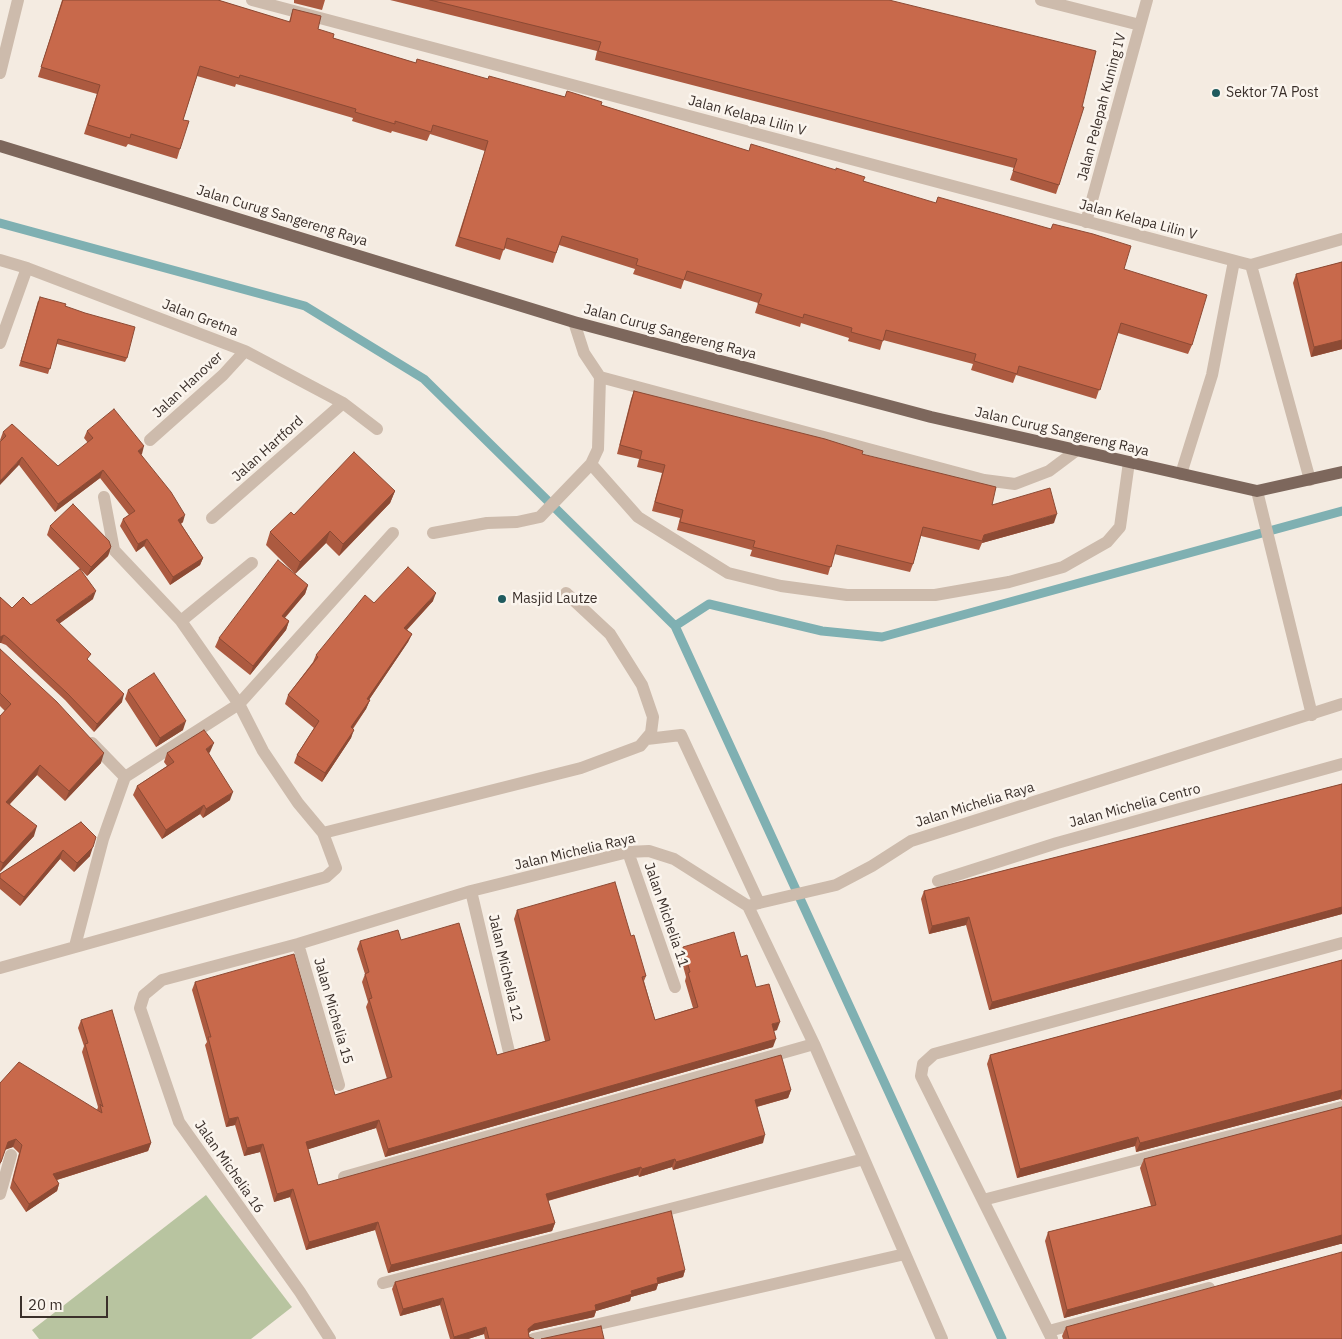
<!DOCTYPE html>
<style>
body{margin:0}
#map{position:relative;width:1342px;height:1339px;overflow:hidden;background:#f4ebe1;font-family:"IBM Plex Sans",sans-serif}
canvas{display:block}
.scale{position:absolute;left:20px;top:1296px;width:88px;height:22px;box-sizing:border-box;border:2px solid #3b302b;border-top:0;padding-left:6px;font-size:15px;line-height:18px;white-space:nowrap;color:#3b302b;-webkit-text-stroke:4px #fbf5ee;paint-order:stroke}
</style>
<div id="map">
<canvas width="1342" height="1339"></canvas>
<div class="scale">20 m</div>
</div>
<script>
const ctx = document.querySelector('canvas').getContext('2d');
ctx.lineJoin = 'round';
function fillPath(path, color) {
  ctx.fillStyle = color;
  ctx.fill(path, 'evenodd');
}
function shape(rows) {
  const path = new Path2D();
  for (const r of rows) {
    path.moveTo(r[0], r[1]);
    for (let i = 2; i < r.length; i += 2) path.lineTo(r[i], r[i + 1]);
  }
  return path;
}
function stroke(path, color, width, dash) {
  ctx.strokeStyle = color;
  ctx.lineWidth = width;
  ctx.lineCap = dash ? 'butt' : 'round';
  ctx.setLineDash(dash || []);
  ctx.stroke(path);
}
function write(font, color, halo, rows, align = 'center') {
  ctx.font = font + ' "IBM Plex Sans",sans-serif';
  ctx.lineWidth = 5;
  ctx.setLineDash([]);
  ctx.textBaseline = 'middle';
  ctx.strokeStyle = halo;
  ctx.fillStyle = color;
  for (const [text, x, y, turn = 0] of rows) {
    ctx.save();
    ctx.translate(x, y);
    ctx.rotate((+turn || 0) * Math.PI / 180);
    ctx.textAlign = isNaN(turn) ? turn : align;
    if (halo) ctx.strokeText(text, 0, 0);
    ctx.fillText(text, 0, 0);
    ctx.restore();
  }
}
const green = shape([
 [206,1195,292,1307,251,1339,39,1339,32,1330]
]);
const stream = shape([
 [0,223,305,306,424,379,675,626,1002,1339],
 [675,626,709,604,822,631,882,637,1342,511]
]);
const minor = shape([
 [252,0,1243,263,1251,265,1342,239],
 [1041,0,1140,25],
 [0,73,18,0],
 [1086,222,1147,0],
 [0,260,27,268,245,351,343,403,377,429],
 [1251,265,1310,480],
 [0,343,27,268],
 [600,377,984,480,1015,484,1049,471,1077,450],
 [150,440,223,375,245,351],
 [591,464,638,517,728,573,781,586,847,595,935,595,1009,582,1063,567,1107,542,1120,527,1129,462],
 [1181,474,1212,375,1234,261],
 [1257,491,1312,715],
 [104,497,114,550,181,621],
 [212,518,343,403],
 [433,533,487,523,517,522,540,517,591,464,598,449,600,377,584,353,574,322],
 [647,739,681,735,759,903],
 [92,743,125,777],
 [323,833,298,803,263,751,239,704,393,533],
 [628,852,675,987],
 [938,881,1057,843,1342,764],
 [471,891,509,1052],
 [748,906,814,1044,942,1339],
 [298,944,339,1085],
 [75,946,103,839,125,777,239,704,181,621,252,563],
 [0,968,326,877,336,868,323,833,581,768,640,746,651,733,653,717,642,685,610,634,566,593],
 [344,1177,814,1044],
 [0,1194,11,1155],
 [983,1200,1342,1107],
 [383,1283,864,1159],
 [1049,1331,1209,1288],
 [330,1339,300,1292,179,1122,140,1008,144,995,162,980,298,944,471,891,628,852,649,851,674,859,748,906,759,903,836,885,872,866,911,841,1342,704],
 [533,1339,905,1254],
 [1052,1339,921,1076,923,1064,934,1054,1342,943]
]);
const major = shape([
 [0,146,574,322,931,417,1257,491,1342,472]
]);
const wall = shape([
 [62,0,218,0,289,22,293,9,318,29,333,38,416,63,601,105,749,151,863,181,1124,269,1192,345,1188,354,1118,333,1096,399,1016,375,1013,383,971,370,973,364,883,340,880,350,848,341,849,338,801,323,800,327,755,313,758,303,684,280,681,289,633,274,635,269,559,245,553,263,504,248,500,260,455,246,485,151,430,134,427,141,392,131,391,133,352,121,353,118,275,95,236,84,235,87,197,76,183,120,180,149,177,159,128,144,126,147,84,134,97,94,38,77],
 [294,0,325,0,322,10,294,3],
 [390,0,889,0,1059,185,1056,194,1010,180,1014,168,595,60,597,51],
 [1342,262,1342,349,1311,357,1293,283,1296,274],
 [38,301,65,306,127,358,125,362,57,344,48,374,19,366],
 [634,391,862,454,992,505,1054,523,982,543,979,550,921,536,913,564,910,572,834,554,828,575,750,556,752,550,677,530,680,518,652,511,662,473,637,467,639,459,617,454,631,399],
 [87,431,142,454,141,454,183,522,181,524,203,558,200,565,170,585,144,546,136,552,120,526,123,519,129,515,100,478,55,512,19,465,1,441,0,440,3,432,58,466,88,443,84,438],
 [395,491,390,503,339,556,326,543,295,574,266,545,270,532,294,515],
 [50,526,111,547,108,556,87,576,47,535],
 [308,585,305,594,285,618,289,621,286,630,250,675,215,647,219,638],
 [0,597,12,608,31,605,93,599,59,624,122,702,94,732,65,700,6,645,1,643,0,643],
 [433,601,407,630,412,634,408,642,369,700,370,700,366,709,353,729,351,738,322,782,294,763,297,755,314,728,285,704,288,695,313,662,316,655,374,603],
 [0,649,101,763,65,801,37,775,10,804,34,836,0,872,0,716,5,711,0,706],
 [128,690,183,730,156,747,125,699],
 [210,752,209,753,230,800,203,818,200,814,162,839,133,795,137,786,167,766,164,762,167,753],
 [1342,784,1342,914,989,1010,966,925,929,934,921,899,924,891],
 [81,822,90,856,74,872,60,859,20,906,0,889,0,874],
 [517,910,631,936,646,976,644,981,655,1020,693,1008,685,981,686,977,680,955,683,947,741,957,777,1030,774,1031,773,1047,385,1157,376,1128,308,1149,318,1185,791,1090,788,1098,757,1107,763,1143,673,1170,672,1167,639,1177,638,1175,548,1201,555,1223,552,1231,388,1273,375,1230,306,1250,290,1197,274,1202,260,1152,244,1156,235,1125,226,1127,205,1045,207,1042,192,990,195,982,335,1095,387,1079,366,1007,368,1002,362,982,365,974,357,949,360,941,401,940,497,1055,545,1041,514,919],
 [1342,960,1342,1100,1340,1099,1136,1152,1135,1146,1017,1178,987,1064,990,1055],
 [81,1020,151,1143,148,1151,57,1180,59,1184,57,1191,26,1212,10,1188,19,1153,13,1147,5,1149,0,1165,0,1083,97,1110,98,1107,82,1052,84,1046,78,1028],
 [1342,1107,1342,1244,1340,1244,1064,1318,1045,1241,1048,1232,1151,1206,1140,1168,1144,1159],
 [685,1270,683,1277,658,1284,656,1290,631,1297,630,1301,596,1311,594,1317,531,1331,529,1333,529,1337,534,1339,485,1339,484,1334,468,1339,450,1339,440,1305,400,1316,392,1289,395,1282],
 [1066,1327,1342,1339,1063,1339,1062,1336]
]);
const shadedWall = shape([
 [1342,340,1342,349,1311,357,1314,347],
 [144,446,142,454,136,459,138,451],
 [22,457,19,465,0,485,0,481],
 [103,470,100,478,55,512,58,504],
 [395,491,390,503,339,556,343,544],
 [1057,514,1054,523,982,543,984,535],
 [185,515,183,522,175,527,178,520],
 [330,531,326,543,295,574,300,562],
 [147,539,144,546,136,552,138,544],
 [111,547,108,556,87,576,91,567],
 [203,558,200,565,170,585,173,577],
 [308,585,305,594,279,624,282,616],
 [96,591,93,599,53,628,56,620],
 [436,593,433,601,401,636,404,628],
 [289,621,286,630,250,675,253,666],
 [412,634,408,642,364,707,367,699],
 [4,635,1,643,0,643,0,637],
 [124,694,122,702,94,732,97,724],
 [370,700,366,709,347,736,351,727],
 [186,721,183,730,156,747,160,738],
 [354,730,351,738,322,782,325,773],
 [214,743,210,752,202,757,206,749],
 [104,753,101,763,65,801,69,791],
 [40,765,37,775,3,811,6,802],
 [233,792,230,800,203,818,206,809],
 [204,805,200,814,162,839,166,830],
 [37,826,34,836,0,872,3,863],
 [93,847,90,856,74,872,77,863],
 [63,850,60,859,20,906,24,897],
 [1342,907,1342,914,989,1010,992,1002],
 [969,917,966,925,929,934,932,926],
 [780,1022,777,1030,769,1032,772,1024],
 [776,1039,773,1047,385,1157,388,1149],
 [791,1090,788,1098,752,1108,755,1100],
 [1342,1090,1342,1094,1340,1099,1136,1152,1140,1143],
 [238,1117,235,1125,226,1127,229,1119],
 [379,1120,376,1128,303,1151,306,1142],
 [765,1135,763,1143,673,1170,676,1162],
 [1138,1137,1135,1146,1017,1178,1020,1169],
 [16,1139,13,1147,5,1150,8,1142],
 [151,1143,148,1151,50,1182,53,1174],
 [263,1144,260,1152,244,1156,247,1148],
 [675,1159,672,1167,639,1177,642,1169],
 [641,1167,638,1175,543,1202,546,1194],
 [59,1184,57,1191,26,1212,29,1204],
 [293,1189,290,1197,274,1202,277,1194],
 [378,1222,375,1230,306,1250,309,1242],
 [555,1223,552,1231,388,1273,391,1265],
 [1342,1235,1342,1244,1340,1244,1064,1318,1067,1310],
 [685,1270,683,1277,658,1284,656,1290,631,1297,630,1301,596,1311,594,1317,531,1331,525,1336,528,1329,534,1324,595,1305,631,1291,657,1278],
 [443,1298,440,1305,400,1316,403,1309],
 [486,1327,484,1334,468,1339,453,1339,454,1337]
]);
const building = shape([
 [63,0,218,0,290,22,293,9,321,16,318,29,334,34,333,38,416,63,417,59,488,79,489,76,565,97,567,91,602,102,601,105,749,151,751,144,836,170,836,168,865,177,863,181,936,203,938,197,1051,229,1053,224,1093,234,1131,246,1124,269,1207,295,1192,345,1121,323,1100,390,1019,366,1017,374,974,361,976,354,886,330,883,341,851,332,852,328,804,314,803,318,758,304,762,294,687,271,684,280,636,265,638,259,562,236,556,253,507,238,504,250,459,237,488,141,433,125,431,132,395,121,395,124,355,112,356,109,278,86,240,75,239,78,200,66,183,120,189,121,180,149,131,134,130,138,88,125,100,85,41,67,63,0],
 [430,0,889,0,1096,51,1082,107,1084,107,1059,185,1013,171,1017,159,598,51,601,42,430,0],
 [1342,262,1342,340,1314,347,1296,274,1342,262],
 [40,297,66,304,65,306,85,313,135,327,127,358,58,339,50,369,21,361,40,297],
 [634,391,825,439,863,451,862,454,996,487,992,505,1050,488,1057,514,984,535,982,541,923,527,913,564,837,545,831,567,753,547,755,541,680,522,683,510,655,502,665,465,640,459,642,451,620,445,634,391],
 [114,409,144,446,138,451,171,492,185,515,178,520,203,558,173,577,147,539,138,544,123,519,135,511,103,470,58,504,22,457,0,481,0,441,1,441,6,436,3,432,12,424,58,466,93,438,87,431,114,409],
 [354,452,395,491,343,544,330,531,300,562,270,532,291,512,294,515,354,452],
 [73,504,109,541,111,547,91,567,50,526,73,504],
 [278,560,308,585,282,616,289,621,253,666,219,638,278,560],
 [408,567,436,593,404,628,412,634,367,699,370,700,351,727,354,730,325,773,297,755,319,721,288,695,318,657,316,655,365,595,374,603,408,567],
 [80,569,96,591,56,620,91,654,87,659,124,694,97,724,67,693,8,638,4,635,0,637,0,597,12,608,23,597,31,605,80,569],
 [0,649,57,702,104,753,69,791,40,765,6,802,37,826,3,863,0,861,0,716,11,704,0,693,0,649],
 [154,673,186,721,160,738,128,690,154,673],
 [204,730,214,743,206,749,233,792,206,809,204,805,166,830,137,786,174,762,167,753,204,730],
 [1342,784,1342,907,992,1002,969,917,932,926,924,891,1342,784],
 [81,822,96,837,93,847,77,863,63,850,24,897,0,878,0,874,81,822],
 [615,882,631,936,634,935,646,976,642,977,655,1020,698,1007,688,973,690,972,683,947,734,932,741,957,747,955,756,987,769,984,780,1022,772,1024,776,1039,388,1149,379,1120,306,1142,318,1185,781,1055,791,1090,755,1100,765,1135,676,1162,675,1159,642,1169,641,1167,546,1194,555,1223,391,1265,378,1222,309,1242,293,1189,277,1194,263,1144,247,1148,238,1117,229,1119,208,1037,211,1037,195,982,294,954,335,1095,392,1077,369,999,372,998,365,974,369,972,360,941,398,930,401,940,459,923,497,1055,550,1040,517,910,615,882],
 [1342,960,1342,1090,1140,1143,1138,1137,1020,1169,990,1055,1342,960],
 [112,1010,151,1143,53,1174,59,1184,29,1204,13,1180,22,1145,16,1139,8,1142,1,1162,0,1163,0,1083,19,1062,102,1113,100,1104,103,1107,85,1044,88,1043,81,1020,112,1010],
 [1342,1107,1342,1235,1067,1310,1048,1232,1156,1205,1144,1159,1342,1107],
 [671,1211,685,1270,657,1278,658,1283,631,1291,632,1294,595,1305,596,1310,534,1324,528,1329,529,1337,534,1339,489,1339,486,1327,454,1337,443,1298,403,1309,395,1282,671,1211],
 [1342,1252,1342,1339,1069,1339,1066,1327,1342,1252],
 [601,1326,604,1339,541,1339,601,1326]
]);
const markers = [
 [1216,93,5,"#1f5a5e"],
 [502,599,5,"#1f5a5e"]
];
const poiNames = [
 ["Sektor 7A Post",1226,93],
 ["Masjid Lautze",512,599]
];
const streetNames = [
 ["Jalan Pelepah Kuning IV",1102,107,-75],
 ["Jalan Kelapa Lilin V",747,116,15],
 ["Jalan Curug Sangereng Raya",282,216,17],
 ["Jalan Kelapa Lilin V",1138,220,15],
 ["Jalan Gretna",200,318,21],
 ["Jalan Curug Sangereng Raya",670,332,15],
 ["Jalan Hanover",188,385,-43],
 ["Jalan Curug Sangereng Raya",1062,432,13],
 ["Jalan Hartford",268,449,-42],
 ["Jalan Michelia Raya",975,805,-17],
 ["Jalan Michelia Centro",1135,806,-15],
 ["Jalan Michelia Raya",575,852,-13],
 ["Jalan Michelia 11",666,915,71],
 ["Jalan Michelia 12",505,968,77],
 ["Jalan Michelia 15",333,1011,74],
 ["Jalan Michelia 16",229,1167,55]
];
fillPath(green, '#b8c4a0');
stroke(stream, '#7fb0b2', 9);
stroke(minor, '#cdbbac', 12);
stroke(major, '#7d675c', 12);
fillPath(wall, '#ac5a40');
fillPath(shadedWall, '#8c4a34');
fillPath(building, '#c8694b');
stroke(building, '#8c4a34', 1);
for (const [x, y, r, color] of markers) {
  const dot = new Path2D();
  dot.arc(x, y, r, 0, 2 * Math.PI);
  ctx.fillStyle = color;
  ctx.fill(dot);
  stroke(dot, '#fbf5ee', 2);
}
write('14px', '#3b302b', '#fbf5ee', poiNames, 'left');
write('14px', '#3b302b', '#fbf5ee', streetNames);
</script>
